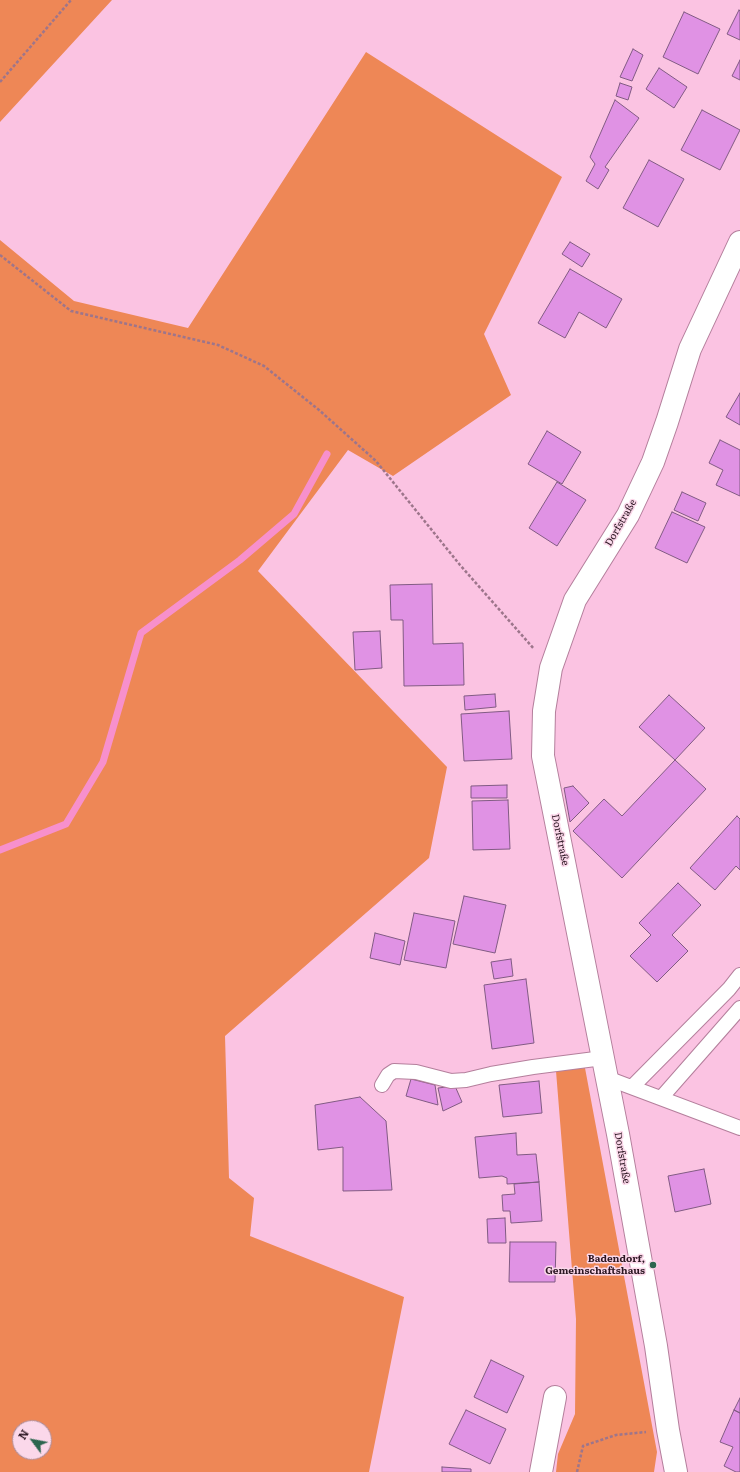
<!DOCTYPE html>
<meta charset="utf-8">
<style>
body{margin:0}
#map{position:relative;width:740px;height:1472px;overflow:hidden;background:#fbc3e2;font-family:Literata,serif}
canvas{display:block}
.north{position:absolute;left:12px;top:1420px;width:40px;height:40px;box-sizing:border-box;background:#fbd8ea;border:1px solid #a88b9a;border-radius:50%;rotate:302deg;font-size:11px;font-weight:700;line-height:16px;text-align:center;color:#2c1723}
.north::after{content:'';display:block;margin:auto;width:14px;height:18px;background:#2c664f;clip-path:polygon(50% 0,100% 100%,50% 72%,0 100%)}
</style>
<div id="map">
<canvas width="740" height="1472"></canvas>
<div class="north">N</div>
</div>
<script>
const ctx = document.querySelector('canvas').getContext('2d');
ctx.lineJoin = 'round';
function fillPath(path, color) {
  ctx.fillStyle = color;
  ctx.fill(path, 'evenodd');
}
function shape(rows) {
  const path = new Path2D();
  for (const r of rows) {
    path.moveTo(r[0], r[1]);
    for (let i = 2; i < r.length; i += 2) path.lineTo(r[i], r[i + 1]);
  }
  return path;
}
function stroke(path, color, width, dash) {
  ctx.strokeStyle = color;
  ctx.lineWidth = width;
  ctx.lineCap = dash ? 'butt' : 'round';
  ctx.setLineDash(dash || []);
  ctx.stroke(path);
}
function write(font, color, halo, rows, align = 'center') {
  ctx.font = font + ' Literata,serif';
  ctx.lineWidth = 3;
  ctx.setLineDash([]);
  ctx.textBaseline = 'middle';
  ctx.strokeStyle = halo;
  ctx.fillStyle = color;
  for (const [text, x, y, turn = 0] of rows) {
    ctx.save();
    ctx.translate(x, y);
    ctx.rotate((+turn || 0) * Math.PI / 180);
    ctx.textAlign = isNaN(turn) ? turn : align;
    if (halo) ctx.strokeText(text, 0, 0);
    ctx.fillText(text, 0, 0);
    ctx.restore();
  }
}
const green = shape([
 [0,0,112,0,0,122],
 [366,52,562,177,484,334,511,395,393,476,348,450,258,571,447,767,429,858,225,1036,229,1178,254,1198,250,1236,404,1297,369,1472,0,1472,0,240,74,301,188,328],
 [20,1428,44,1428,44,1452,20,1452],
 [585,1068,657,1452,654,1472,556,1472,558,1454,575,1414,576,1319,556,1071]
]);
const stream = shape([
 [0,850,66,824,103,762,141,633,240,560,294,514,327,454]
]);
const building = shape([
 [739,10,740,11,740,40,727,34,739,10],
 [684,12,720,29,698,74,663,57,684,12],
 [633,49,643,55,632,81,620,77,633,49],
 [740,60,740,80,732,76,740,60],
 [659,68,687,87,674,108,646,89,659,68],
 [620,83,632,87,628,100,616,96,620,83],
 [615,100,639,118,605,167,609,170,598,189,586,181,595,164,590,157,615,100],
 [702,110,740,130,720,170,681,150,702,110],
 [649,160,684,179,658,227,623,208,649,160],
 [570,242,590,254,582,267,562,254,570,242],
 [570,269,622,299,606,328,579,312,565,338,538,323,570,269],
 [740,393,740,425,726,417,740,393],
 [547,431,581,452,562,484,528,464,547,431],
 [720,440,740,450,740,496,716,485,723,470,709,463,720,440],
 [557,482,586,500,557,546,529,528,557,482],
 [682,492,706,503,698,521,674,510,682,492],
 [672,512,705,527,687,563,655,548,672,512],
 [432,584,433,644,463,643,464,685,404,686,403,620,391,620,390,585,432,584],
 [380,631,382,668,355,670,353,632,380,631],
 [495,694,496,707,465,710,464,696,495,694],
 [669,695,705,728,675,760,639,727,669,695],
 [509,711,512,759,464,761,461,714,509,711],
 [675,760,706,789,622,878,573,831,604,799,622,816,675,760],
 [507,785,507,798,471,798,471,786,507,785],
 [573,786,589,803,570,822,564,788,573,786],
 [508,800,510,849,473,850,472,801,508,800],
 [737,816,740,819,740,870,736,866,715,890,690,868,737,816],
 [678,883,701,905,672,935,688,951,657,982,630,956,651,935,639,923,678,883],
 [464,896,506,905,495,953,453,944,464,896],
 [414,913,455,921,446,968,404,960,414,913],
 [375,933,405,941,400,965,370,958,375,933],
 [511,959,513,976,494,979,491,962,511,959],
 [526,979,534,1043,492,1049,484,985,526,979],
 [411,1079,435,1085,438,1105,406,1096,411,1079],
 [539,1081,542,1113,503,1117,499,1085,539,1081],
 [455,1086,462,1102,443,1111,438,1088,455,1086],
 [360,1097,386,1121,392,1190,343,1191,343,1147,318,1150,315,1105,360,1097],
 [516,1133,517,1155,536,1154,539,1182,507,1184,507,1178,502,1176,479,1178,475,1137,516,1133],
 [704,1169,711,1204,675,1212,668,1176,704,1169],
 [539,1182,542,1221,511,1223,510,1211,503,1211,502,1195,515,1194,514,1184,539,1182],
 [505,1218,506,1243,488,1243,487,1219,505,1218],
 [510,1242,556,1242,555,1282,509,1282,510,1242],
 [491,1360,524,1376,507,1413,474,1397,491,1360],
 [740,1398,740,1413,734,1410,740,1398],
 [466,1410,506,1429,490,1464,449,1444,466,1410],
 [734,1410,740,1413,740,1472,736,1472,724,1466,733,1447,720,1442,734,1410],
 [442,1467,471,1469,471,1472,442,1472,442,1467]
]);
const path = shape([
 [0,82,71,0],
 [0,255,71,311,218,345,264,366,319,410,376,461,460,565,534,649],
 [577,1472,583,1446,616,1435,646,1432]
]);
const lane = shape([
 [607,1078,740,1128],
 [382,1085,388,1075,394,1071,416,1072,451,1081,466,1080,491,1074,533,1067,603,1058],
 [632,1087,729,989,740,975],
 [661,1098,740,1008]
]);
const street = shape([
 [541,1472,555,1397],
 [676,1472,668,1430,656,1346,618,1134,543,756,544,711,551,668,575,600,628,515,653,462,667,422,690,349,740,242]
]);
const markers = [
 [653,1265,4,"#2c664f"]
];
const streetNames = [
 ["Dorfstraße",621,523,-60],
 ["Dorfstraße",560,840,78],
 ["Dorfstraße",622,1158,80]
];
const poiNames = [
 ["Badendorf,",645,1259],
 ["Gemeinschaftshaus",645,1271]
];
fillPath(green, '#ee8756');
stroke(stream, '#f790cc', 7);
fillPath(building, '#e092e4');
stroke(building, '#815b83', 1);
stroke(lane, '#b47f9c', 16);
stroke(street, '#b47f9c', 24);
stroke(path, '#9d758b', 2.5, [3, 2]);
stroke(lane, '#fff', 14);
stroke(street, '#fff', 22);
for (const [x, y, r, color] of markers) {
  const dot = new Path2D();
  dot.arc(x, y, r, 0, 2 * Math.PI);
  ctx.fillStyle = color;
  ctx.fill(dot);
  stroke(dot, '#fbd8ea', 1.5);
}
write('10px', '#2c1723', '#fbd8ea', streetNames);
write('bold 10px', '#2c1723', '#fbd8ea', poiNames, 'right');
</script>
